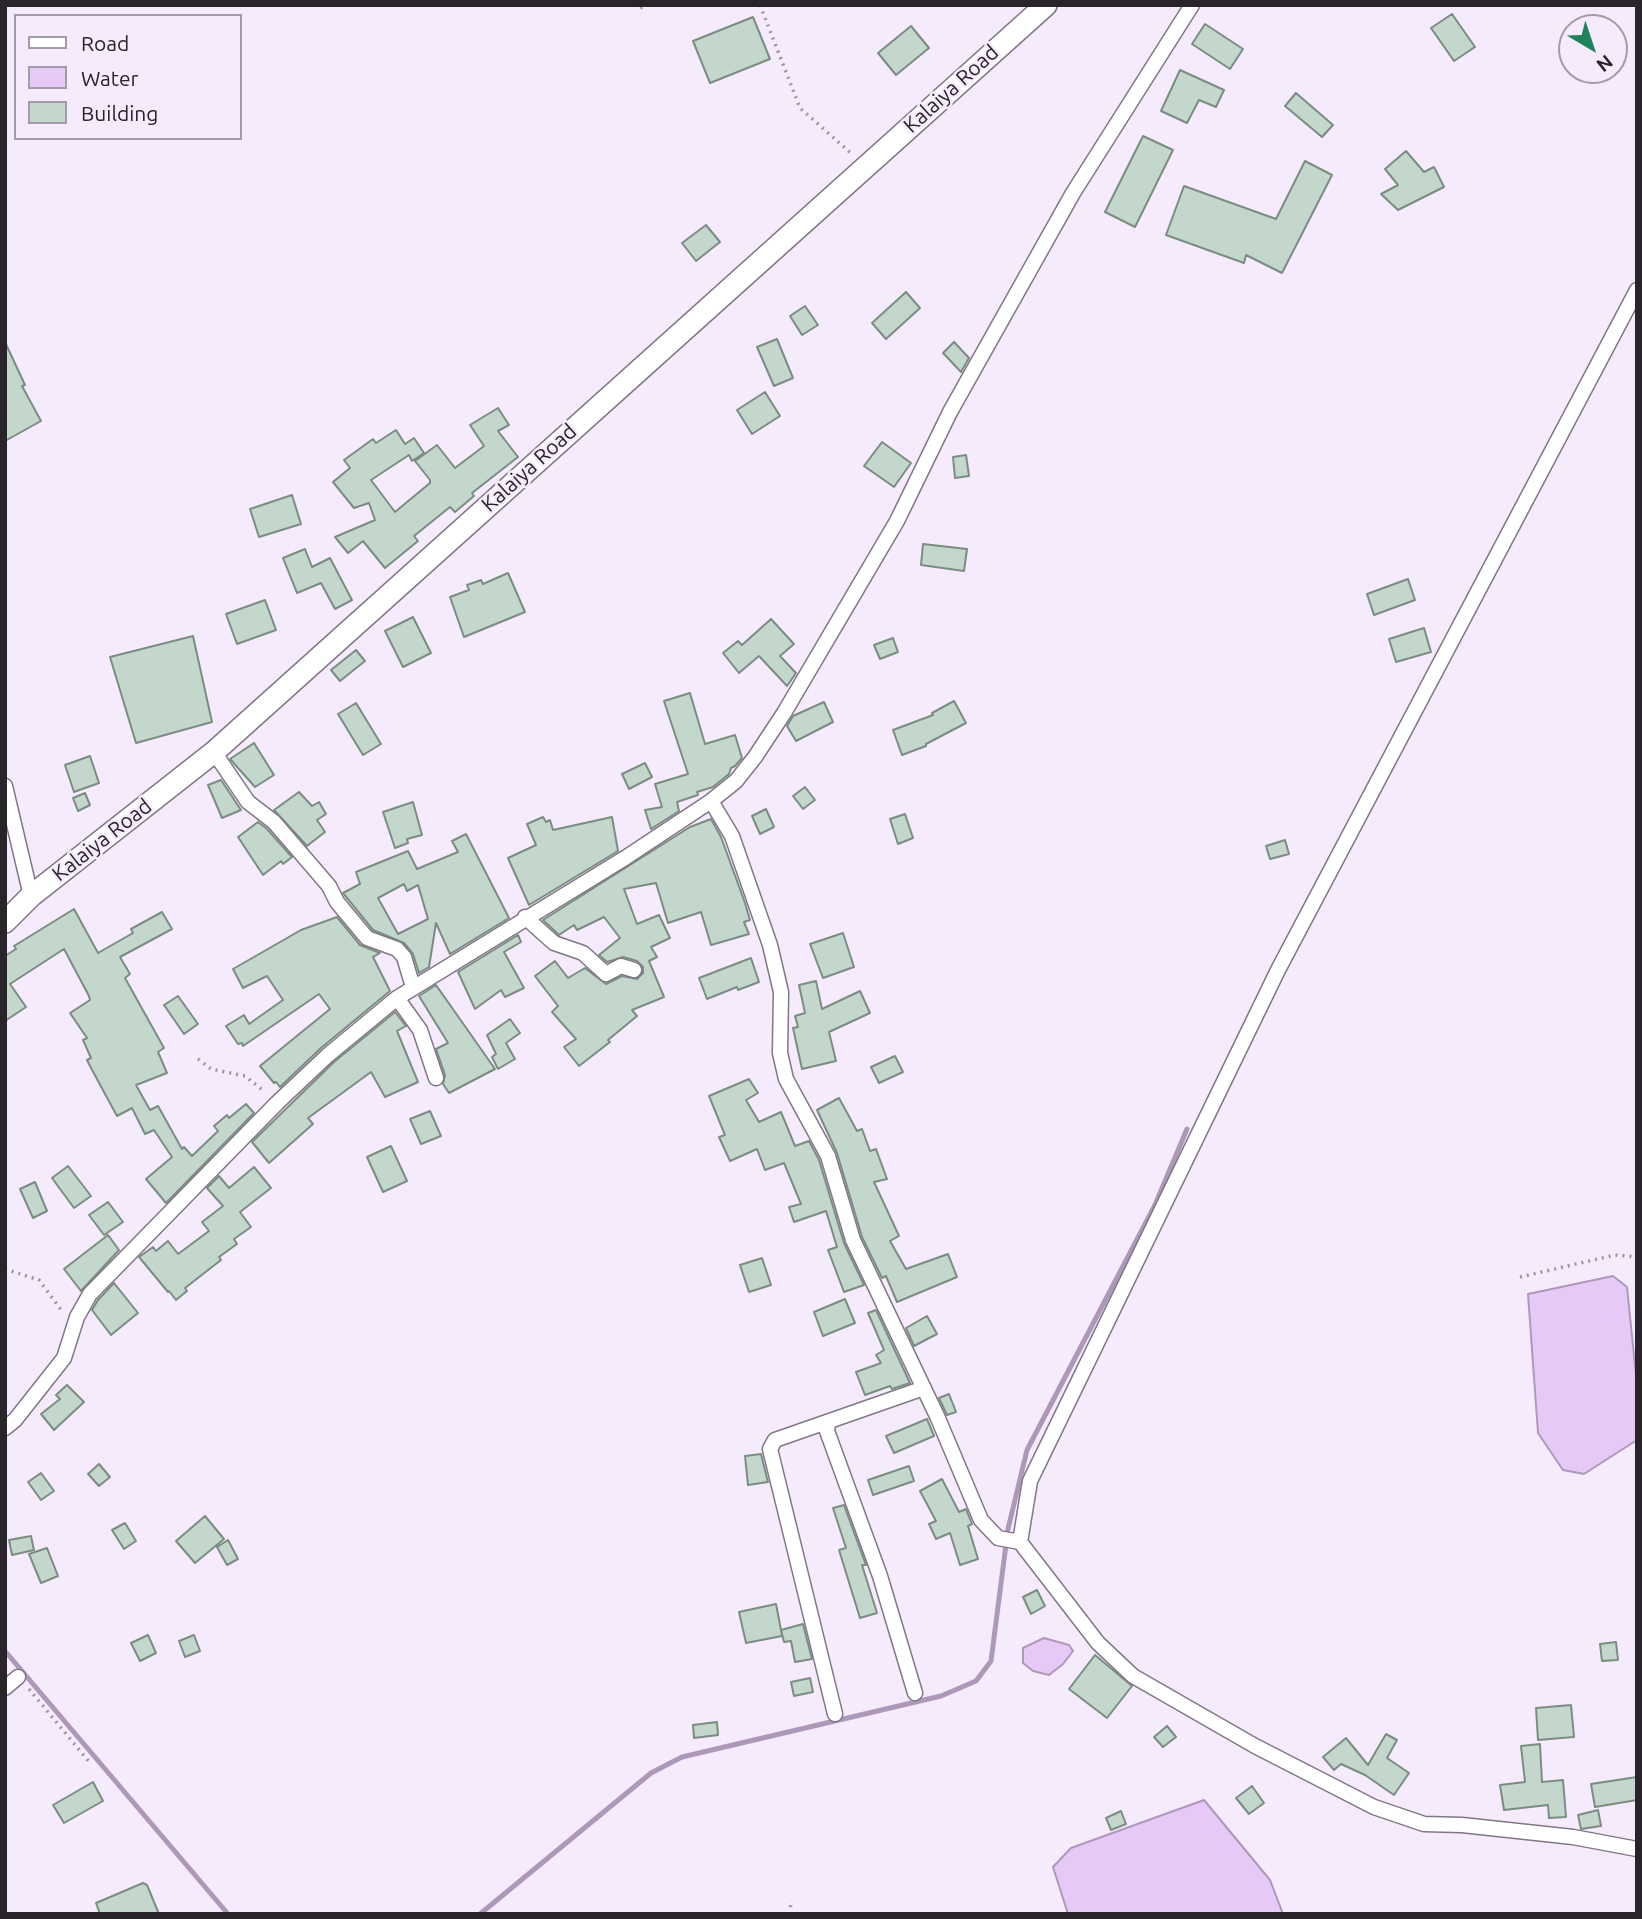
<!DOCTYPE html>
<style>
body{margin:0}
#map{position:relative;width:1642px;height:1919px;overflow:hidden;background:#f6ebfc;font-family:Ubuntu,sans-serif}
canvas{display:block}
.frame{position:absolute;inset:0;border:7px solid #28242a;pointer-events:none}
.legend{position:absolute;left:14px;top:14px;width:228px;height:126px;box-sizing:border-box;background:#f6ebfc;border:2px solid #a49ba8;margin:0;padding:9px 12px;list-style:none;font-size:21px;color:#28242a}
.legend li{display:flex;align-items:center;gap:14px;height:35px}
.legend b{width:35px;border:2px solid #a49ba8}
.north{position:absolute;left:1558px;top:14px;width:70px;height:70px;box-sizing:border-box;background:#f6ebfc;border:2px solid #a49ba8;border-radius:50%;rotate:141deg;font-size:19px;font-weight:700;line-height:28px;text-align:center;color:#28242a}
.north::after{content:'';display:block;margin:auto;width:24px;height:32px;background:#20825a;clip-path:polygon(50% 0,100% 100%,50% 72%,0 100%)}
</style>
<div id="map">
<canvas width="1642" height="1919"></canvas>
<div class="frame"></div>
<ul class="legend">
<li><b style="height:9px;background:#fff"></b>Road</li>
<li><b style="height:19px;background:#e7c9f7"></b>Water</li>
<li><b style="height:19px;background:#c3d7cc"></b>Building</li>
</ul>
<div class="north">N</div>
</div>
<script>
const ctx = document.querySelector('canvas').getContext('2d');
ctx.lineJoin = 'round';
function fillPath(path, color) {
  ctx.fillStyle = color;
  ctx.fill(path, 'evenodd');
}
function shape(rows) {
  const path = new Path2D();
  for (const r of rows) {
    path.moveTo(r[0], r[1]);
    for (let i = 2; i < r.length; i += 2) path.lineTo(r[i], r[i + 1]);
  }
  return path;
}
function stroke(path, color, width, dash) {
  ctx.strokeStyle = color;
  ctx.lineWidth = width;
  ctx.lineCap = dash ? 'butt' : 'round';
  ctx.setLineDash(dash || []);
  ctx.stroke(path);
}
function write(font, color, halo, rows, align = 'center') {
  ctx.font = font + ' Ubuntu,sans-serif';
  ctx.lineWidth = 5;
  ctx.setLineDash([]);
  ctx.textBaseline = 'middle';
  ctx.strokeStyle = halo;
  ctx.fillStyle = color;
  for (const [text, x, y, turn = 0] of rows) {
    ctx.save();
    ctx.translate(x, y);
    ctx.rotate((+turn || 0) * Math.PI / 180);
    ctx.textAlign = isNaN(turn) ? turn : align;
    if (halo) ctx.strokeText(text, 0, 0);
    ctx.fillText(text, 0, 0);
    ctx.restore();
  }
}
const water = shape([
 [1613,1276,1627,1287,1637,1385,1637,1440,1584,1474,1563,1470,1538,1433,1528,1294,1613,1276],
 [1044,1638,1069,1645,1073,1651,1063,1664,1049,1675,1033,1671,1023,1663,1023,1648,1044,1638],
 [1204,1800,1270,1880,1283,1914,1068,1914,1053,1867,1071,1848,1204,1800]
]);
const stream = shape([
 [5,1651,228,1914],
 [480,1914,651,1773,682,1757,941,1696,976,1681,991,1661,1008,1529,1027,1450,1155,1205,1187,1129]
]);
const building = shape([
 [1452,14,1475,47,1454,61,1431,28,1452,14],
 [753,17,770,59,710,83,693,41,753,17],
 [1205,24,1243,49,1230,69,1192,44,1205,24],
 [911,26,929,48,896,75,878,53,911,26],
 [1180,70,1224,90,1216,107,1199,100,1187,123,1161,111,1180,70],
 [1296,93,1333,125,1322,137,1285,106,1296,93],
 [1143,136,1173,150,1135,227,1105,212,1143,136],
 [1406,151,1424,172,1434,167,1444,187,1398,210,1381,194,1398,185,1385,169,1406,151],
 [1305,161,1332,175,1282,273,1246,255,1244,263,1166,235,1184,186,1276,219,1305,161],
 [706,225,720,242,696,261,682,243,706,225],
 [906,292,920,308,886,339,872,323,906,292],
 [805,306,818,325,802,335,790,316,805,306],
 [777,339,793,378,774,386,757,347,777,339],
 [5,342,25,385,22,386,41,421,5,441,5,342],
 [954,342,969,358,961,372,943,353,954,342],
 [765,392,780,416,752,434,737,410,765,392],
 [498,408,509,425,498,431,518,457,472,493,474,496,455,512,450,507,414,536,418,541,385,568,363,541,348,553,335,537,375,520,369,503,354,508,333,482,350,468,344,460,373,439,376,443,396,430,405,444,414,438,424,453,412,461,409,455,371,480,395,512,430,483,430,480,415,461,437,445,455,468,484,446,470,425,498,408],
 [882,442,911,463,894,487,864,466,882,442],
 [966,455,969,476,955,478,953,457,966,455],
 [292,495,301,524,259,537,250,509,292,495],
 [923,544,967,549,964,571,921,565,923,544],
 [305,549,312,567,330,558,352,600,335,609,321,583,297,593,283,558,305,549],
 [508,573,525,612,464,637,450,597,469,590,467,585,481,580,483,584,508,573],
 [1408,579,1415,600,1374,615,1367,594,1408,579],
 [265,600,276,630,237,644,226,614,265,600],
 [413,617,431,653,403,667,385,631,413,617],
 [771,619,794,644,780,656,796,673,787,686,759,656,739,673,723,653,738,641,742,645,771,619],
 [1424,628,1431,652,1396,662,1389,639,1424,628],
 [193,636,212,722,136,743,110,657,193,636],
 [893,638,898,652,880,659,874,645,893,638],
 [356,650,365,661,340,681,331,670,356,650],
 [690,693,705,744,735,735,742,758,735,766,731,768,729,774,713,787,697,792,698,795,677,802,679,811,651,829,645,810,662,807,655,784,688,774,664,701,690,693],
 [954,701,966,723,926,744,926,746,902,755,893,730,933,715,932,713,954,701],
 [824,702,833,722,796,741,787,726,793,716,824,702],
 [356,703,381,744,363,755,338,714,356,703],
 [254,743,274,775,255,787,230,759,254,743],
 [90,756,99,783,74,792,65,765,90,756],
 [645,763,652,777,629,789,622,774,645,763],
 [221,780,241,810,222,818,208,785,221,780],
 [805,787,815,800,803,809,793,796,805,787],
 [299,792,312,806,319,802,326,814,317,820,325,832,307,846,274,810,299,792],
 [85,793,90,805,78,811,73,798,85,793],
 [413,802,422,835,407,839,408,843,395,848,383,812,413,802],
 [766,809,774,827,760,834,752,816,766,809],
 [905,814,913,838,898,844,890,819,905,814],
 [543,817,546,822,550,820,553,830,612,817,618,851,529,905,508,858,536,845,527,824,543,817],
 [711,819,721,837,745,903,750,920,744,922,749,934,711,945,701,912,668,923,656,883,624,889,637,924,659,915,670,938,651,947,657,957,649,961,664,997,632,1010,637,1016,608,1040,610,1042,579,1066,564,1047,576,1039,552,1012,558,1006,535,976,555,961,568,978,585,968,606,984,622,976,637,979,643,973,643,967,637,961,623,957,607,962,599,955,620,938,604,917,577,930,574,925,559,935,543,920,690,827,711,819],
 [258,822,267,829,292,857,283,864,281,861,263,875,238,837,258,822],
 [466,834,509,918,450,954,436,923,429,967,419,973,413,954,404,943,373,930,343,893,360,884,356,872,408,851,417,869,458,852,452,841,466,834],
 [404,884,407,891,418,885,428,919,398,934,378,898,404,884],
 [1285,840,1289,854,1270,859,1266,846,1285,840],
 [74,909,98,953,133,933,131,929,162,912,172,929,120,957,130,974,125,978,164,1048,158,1052,167,1073,136,1085,150,1110,158,1106,182,1149,184,1147,192,1156,218,1131,214,1126,227,1115,229,1118,246,1104,254,1113,166,1203,146,1179,172,1157,154,1130,145,1134,132,1108,117,1116,91,1068,87,1060,91,1058,83,1040,87,1038,70,1013,90,1000,89,996,64,949,10,984,26,1007,5,1021,5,956,16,949,14,946,74,909],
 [337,917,360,945,380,953,373,957,390,991,321,1048,280,1087,276,1082,274,1083,260,1066,330,1009,319,994,243,1046,242,1043,238,1044,226,1026,244,1015,249,1024,283,1000,267,976,243,988,233,969,301,930,337,917],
 [843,933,854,967,823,978,810,944,843,933],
 [518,935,521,942,504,952,524,988,505,997,501,990,475,1009,458,972,518,935],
 [751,958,759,982,738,990,737,987,707,999,699,978,751,958],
 [816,981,822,1009,860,991,870,1013,829,1032,836,1061,802,1069,793,1028,798,1027,795,1016,805,1013,799,985,816,981],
 [436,985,495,1069,449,1093,443,1084,445,1075,436,1049,448,1043,419,996,436,985],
 [178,996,198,1024,184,1034,164,1005,178,996],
 [395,1012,406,1026,397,1031,418,1082,385,1097,371,1072,308,1118,313,1124,269,1163,252,1142,334,1062,395,1012],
 [510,1019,520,1033,506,1043,515,1059,498,1069,492,1057,496,1054,487,1035,510,1019],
 [895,1056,903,1072,879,1083,871,1067,895,1056],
 [749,1079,758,1093,746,1100,759,1122,781,1112,795,1146,809,1141,819,1160,844,1243,864,1285,844,1292,828,1250,837,1247,826,1211,794,1222,789,1207,801,1204,784,1163,765,1170,757,1149,730,1161,719,1137,725,1135,709,1096,749,1079],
 [839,1098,857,1131,862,1129,870,1151,876,1149,887,1179,874,1182,899,1236,890,1241,906,1269,948,1254,957,1277,897,1302,886,1276,882,1278,862,1237,837,1153,817,1110,839,1098],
 [430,1111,441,1136,421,1144,410,1119,430,1111],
 [391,1146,407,1181,383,1192,367,1157,391,1146],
 [68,1166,91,1196,74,1208,52,1178,68,1166],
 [254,1167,271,1188,240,1212,251,1227,234,1239,237,1244,219,1257,221,1260,185,1288,187,1291,176,1300,169,1291,168,1292,139,1257,153,1247,156,1251,168,1241,178,1254,209,1231,202,1222,223,1206,207,1188,219,1176,229,1188,254,1167],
 [35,1182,47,1211,33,1218,20,1189,35,1182],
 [108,1202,123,1222,104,1235,89,1215,108,1202],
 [108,1235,119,1250,81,1291,64,1269,108,1235],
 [762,1258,771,1285,749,1292,740,1265,762,1258],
 [114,1283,138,1313,111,1335,92,1310,98,1300,114,1283],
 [845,1299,855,1323,823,1336,814,1312,845,1299],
 [876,1310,910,1383,892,1389,890,1386,865,1395,856,1372,881,1363,876,1355,884,1350,868,1313,876,1310],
 [927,1316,937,1334,914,1346,906,1328,927,1316],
 [67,1385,84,1402,54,1430,41,1414,60,1399,56,1395,67,1385],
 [949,1394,956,1412,947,1415,939,1398,949,1394],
 [927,1419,934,1436,894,1453,886,1436,927,1419],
 [761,1454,768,1482,748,1485,745,1456,761,1454],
 [99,1464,110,1477,99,1486,88,1474,99,1464],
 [909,1466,914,1481,873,1495,868,1480,909,1466],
 [41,1473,54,1491,41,1500,28,1482,41,1473],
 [942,1479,959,1512,966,1509,972,1524,968,1526,978,1559,960,1565,950,1533,936,1539,929,1524,936,1521,920,1491,942,1479],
 [844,1505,866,1565,862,1565,877,1613,860,1618,839,1550,846,1548,833,1508,844,1505],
 [205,1516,224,1539,195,1563,176,1541,205,1516],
 [125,1523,136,1541,124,1549,112,1530,125,1523],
 [31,1536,34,1550,12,1555,9,1540,31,1536],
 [228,1540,238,1559,227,1565,217,1547,228,1540],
 [47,1548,58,1576,41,1583,29,1554,47,1548],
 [1037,1590,1045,1606,1031,1614,1023,1597,1037,1590],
 [776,1604,781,1630,803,1624,812,1659,795,1662,791,1641,784,1642,781,1630,782,1636,746,1643,739,1612,776,1604],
 [148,1635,156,1653,140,1661,131,1643,148,1635],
 [194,1635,200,1651,185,1657,179,1641,194,1635],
 [1616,1642,1618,1660,1602,1661,1600,1644,1616,1642],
 [1095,1655,1132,1686,1107,1718,1069,1689,1095,1655],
 [810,1678,813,1692,794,1696,791,1682,810,1678],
 [1571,1705,1574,1737,1538,1740,1536,1708,1571,1705],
 [717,1722,718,1735,694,1738,693,1725,717,1722],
 [1167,1726,1176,1737,1163,1747,1154,1737,1167,1726],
 [1386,1734,1397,1740,1387,1758,1409,1773,1394,1795,1365,1775,1341,1764,1334,1770,1323,1757,1346,1738,1368,1765,1386,1734],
 [1540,1744,1542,1782,1563,1780,1566,1817,1549,1818,1548,1805,1504,1810,1500,1785,1525,1782,1521,1746,1540,1744],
 [1637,1777,1637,1800,1595,1807,1591,1784,1637,1777],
 [93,1782,103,1801,64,1823,53,1805,93,1782],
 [1252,1786,1264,1803,1249,1814,1236,1798,1252,1786],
 [1598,1810,1601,1826,1581,1829,1578,1815,1598,1810],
 [1121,1811,1126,1824,1111,1830,1106,1818,1121,1811],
 [143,1883,147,1885,159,1914,100,1914,96,1903,143,1883]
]);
const path = shape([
 [636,5,638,9,647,5],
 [760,5,800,108,853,155],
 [198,1059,211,1069,245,1076,265,1092],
 [5,1269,39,1280,62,1311],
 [1520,1277,1615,1255,1637,1257],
 [29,1689,90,1763],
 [790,1914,791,1900]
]);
const street = shape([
 [1637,290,1278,970,1030,1481,1020,1542,1098,1643,1133,1676,1255,1746,1374,1807,1424,1824,1462,1825,1573,1837,1637,1849],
 [214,752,248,802,274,822,329,886,337,902,367,938,397,949,404,957,413,987],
 [5,786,31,896],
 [711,801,732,836,770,945,781,992,780,1053,786,1079,828,1156,853,1240,937,1416,981,1520,998,1538,1020,1542],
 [525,917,554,943,583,953,606,974,621,966,634,970],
 [397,998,420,1030,436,1078],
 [828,1422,827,1431,880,1576,915,1693],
 [5,1428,15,1420,64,1358,77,1317,90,1294,277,1103,328,1055,397,998,625,858,711,801,736,781,755,757,784,713,897,521,950,412,1073,193,1192,5],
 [5,1688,18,1677],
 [835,1714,770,1449,775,1440,924,1388]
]);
const secondary = shape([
 [5,922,31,896,214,752,1046,5]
]);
const streetNames = [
 ["Kalaiya Road",951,89,-42],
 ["Kalaiya Road",529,468,-42],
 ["Kalaiya Road",102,840,-38]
];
fillPath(water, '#e7c9f7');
stroke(water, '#ae98ba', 2);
stroke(stream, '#ae98ba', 5);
fillPath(building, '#c3d7cc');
stroke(building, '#7b8d83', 2);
stroke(street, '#817787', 17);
stroke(secondary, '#817787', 24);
stroke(path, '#9d95a1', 3.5, [2, 5]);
stroke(street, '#fff', 14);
stroke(secondary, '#fff', 21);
write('21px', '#28242a', '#f6ebfc', streetNames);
</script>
